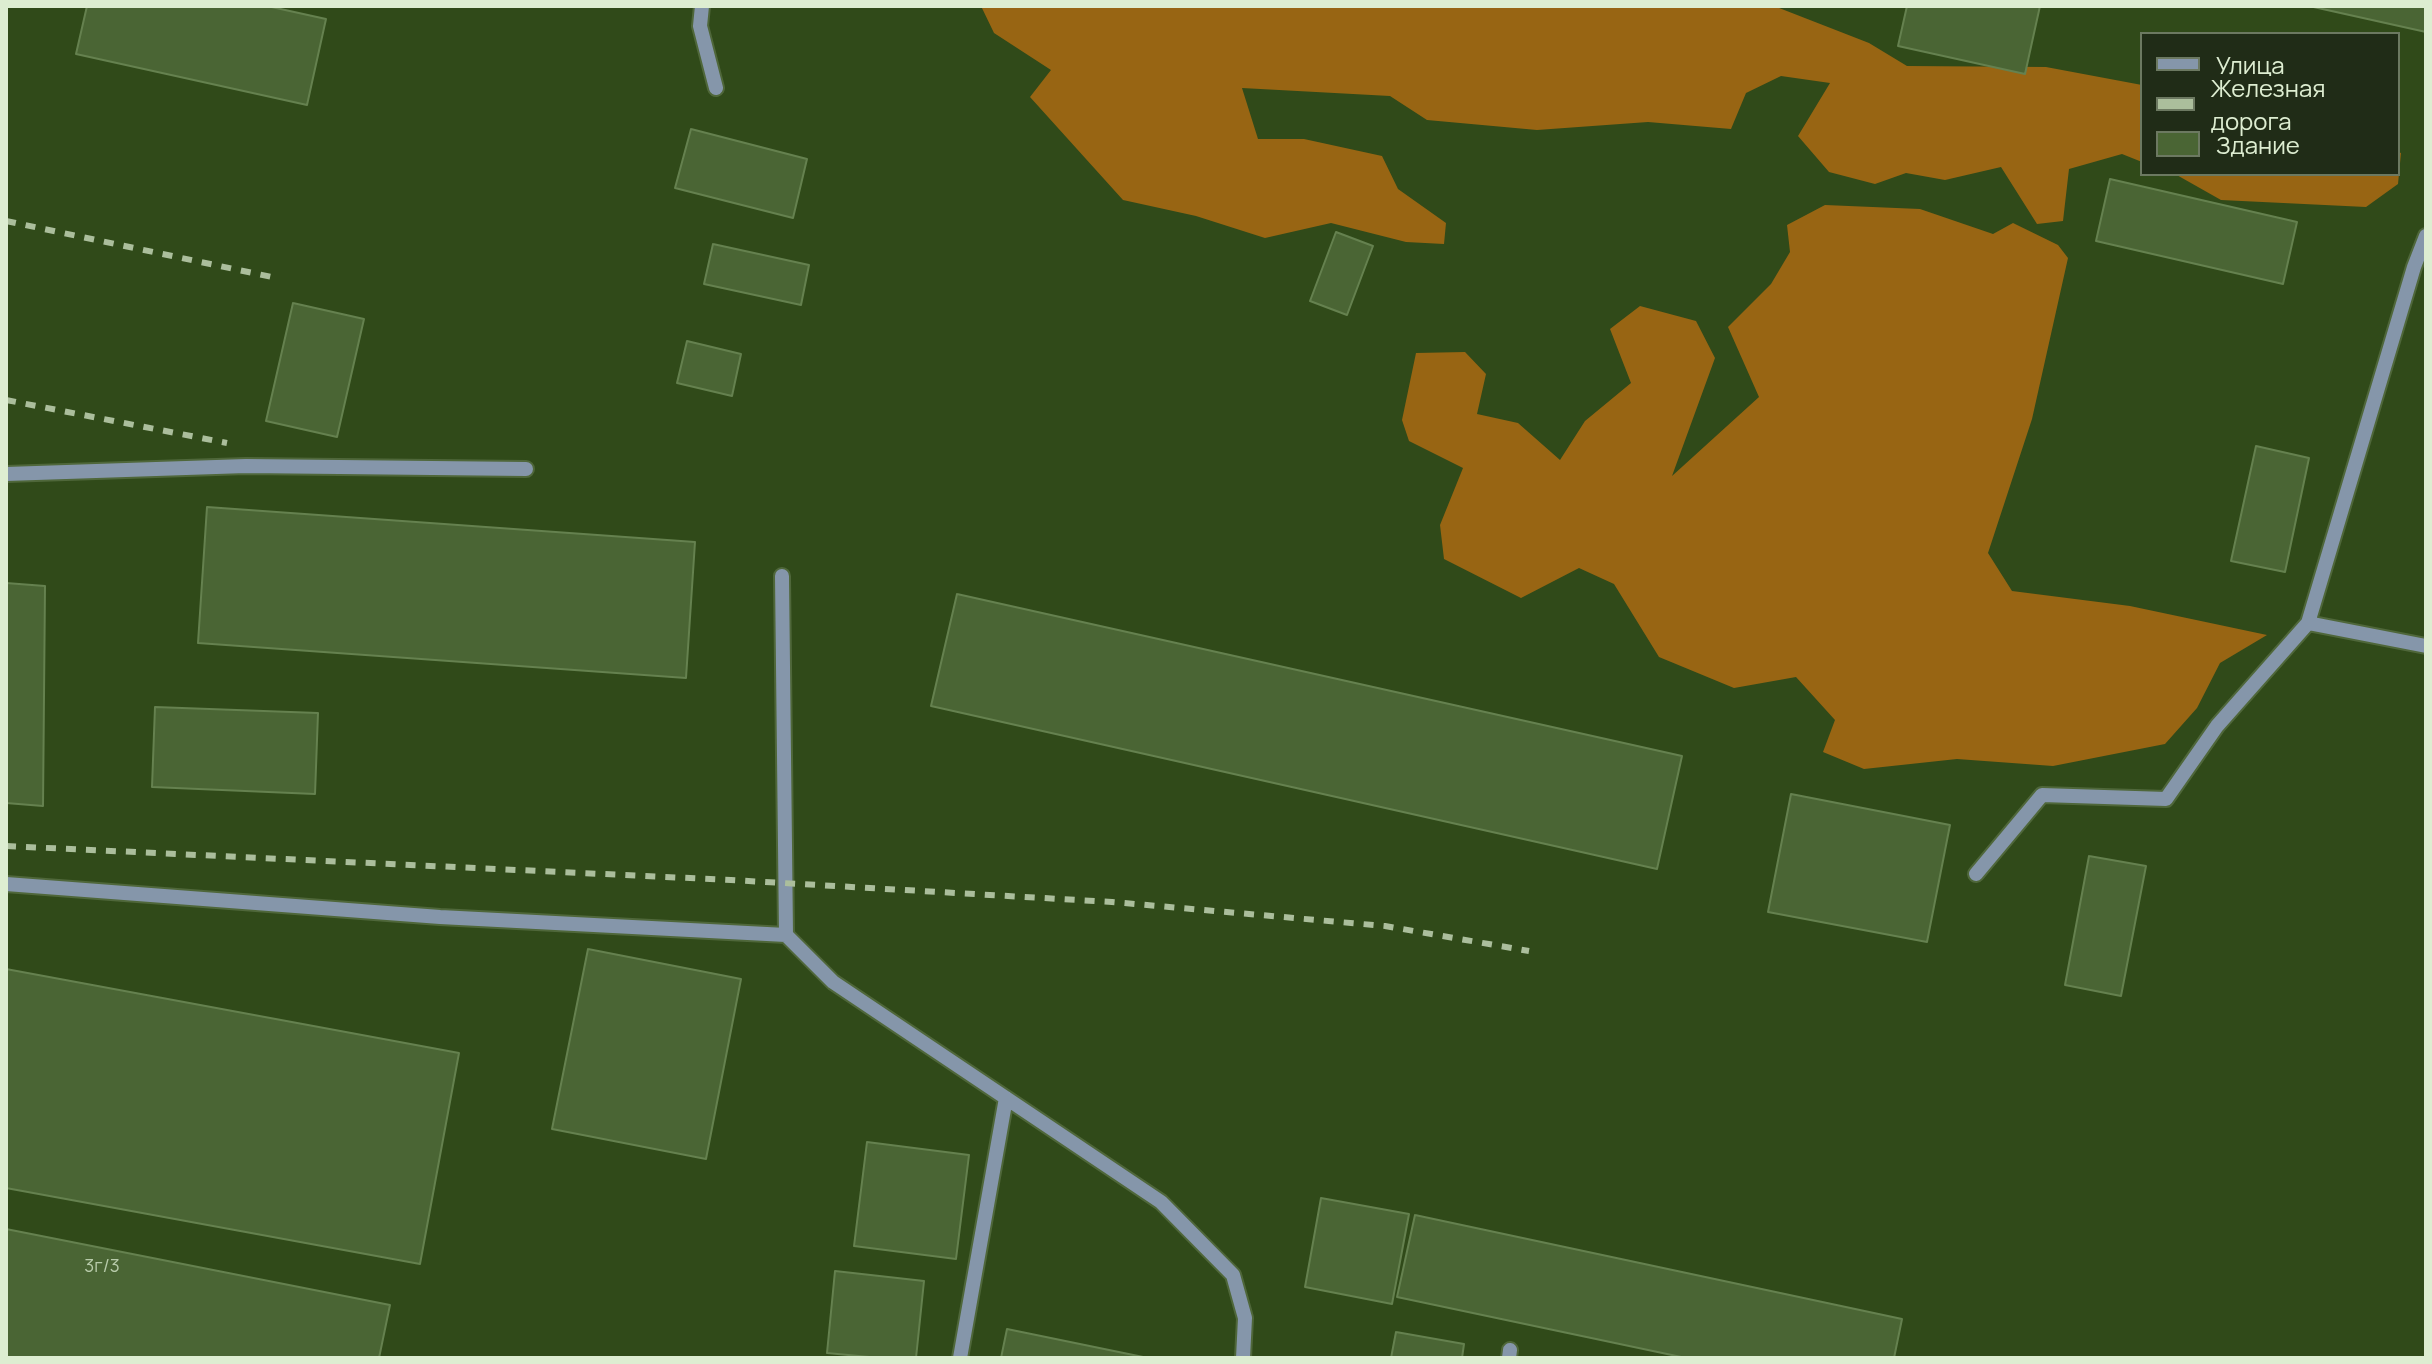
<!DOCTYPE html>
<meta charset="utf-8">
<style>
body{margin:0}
#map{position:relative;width:2432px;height:1364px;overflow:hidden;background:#304a19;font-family:Manrope,sans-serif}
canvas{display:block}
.frame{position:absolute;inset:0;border:8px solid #ddedd1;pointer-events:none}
.legend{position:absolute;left:2140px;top:32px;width:260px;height:144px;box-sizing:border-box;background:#202c17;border:2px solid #6c7961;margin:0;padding:10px 14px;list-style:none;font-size:24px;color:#ddedd1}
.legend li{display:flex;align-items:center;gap:16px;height:40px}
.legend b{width:40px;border:2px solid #6c7961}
</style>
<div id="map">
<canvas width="2432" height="1364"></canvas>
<div class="frame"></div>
<ul class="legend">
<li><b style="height:10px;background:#8596aa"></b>Улица</li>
<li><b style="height:10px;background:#abbe9c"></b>Железная дорога</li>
<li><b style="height:22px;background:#4a6534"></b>Здание</li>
</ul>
</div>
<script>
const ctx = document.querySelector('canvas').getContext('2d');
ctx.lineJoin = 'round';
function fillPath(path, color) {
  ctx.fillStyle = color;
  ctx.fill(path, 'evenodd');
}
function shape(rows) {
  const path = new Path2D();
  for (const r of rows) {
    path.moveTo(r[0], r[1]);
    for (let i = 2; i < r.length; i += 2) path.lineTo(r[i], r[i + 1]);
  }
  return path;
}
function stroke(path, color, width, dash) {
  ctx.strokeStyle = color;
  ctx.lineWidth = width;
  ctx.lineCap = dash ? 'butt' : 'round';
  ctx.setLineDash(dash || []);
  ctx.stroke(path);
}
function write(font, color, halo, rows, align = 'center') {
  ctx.font = font + ' Manrope,sans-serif';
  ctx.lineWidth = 7;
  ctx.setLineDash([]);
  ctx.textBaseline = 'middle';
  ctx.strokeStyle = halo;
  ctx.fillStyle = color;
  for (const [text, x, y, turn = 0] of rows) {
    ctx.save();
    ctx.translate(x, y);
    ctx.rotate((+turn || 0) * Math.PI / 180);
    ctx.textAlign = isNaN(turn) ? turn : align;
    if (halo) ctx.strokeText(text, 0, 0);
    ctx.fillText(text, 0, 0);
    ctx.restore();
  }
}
const forest = shape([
 [981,6,1774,6,1869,43,1907,66,2046,67,2142,85,2142,162,2122,154,2069,169,2063,221,2037,224,2001,167,1945,180,1906,173,1875,184,1829,172,1798,136,1830,83,1781,76,1746,93,1731,129,1648,122,1537,130,1427,120,1390,96,1242,88,1258,139,1304,139,1382,156,1398,189,1446,223,1444,244,1406,242,1331,223,1265,238,1196,216,1123,200,1030,97,1051,70,994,33],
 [2398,152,2401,153,2398,184,2366,207,2221,200,2175,174,2398,174],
 [1825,205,1920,209,1993,234,2013,223,2058,245,2068,258,2032,419,1988,553,2012,591,2130,606,2267,635,2220,663,2197,708,2165,744,2053,766,1957,759,1864,769,1823,752,1835,720,1796,677,1734,688,1659,657,1614,584,1579,568,1521,598,1444,559,1440,525,1463,468,1409,441,1402,420,1416,353,1465,352,1486,374,1477,414,1518,423,1560,460,1585,421,1631,383,1610,329,1640,306,1696,321,1715,358,1672,476,1759,397,1728,327,1771,284,1790,252,1787,225]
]);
const building = shape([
 [87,6,267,6,326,19,307,105,76,54,87,6],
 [1907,6,2040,6,2025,74,1898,46,1907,6],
 [2309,6,2426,6,2426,32,2309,6],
 [691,129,807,159,793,218,675,188,691,129],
 [2110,179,2297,222,2283,284,2096,241,2110,179],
 [1336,232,1373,246,1347,315,1310,301,1336,232],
 [713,244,809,265,801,305,704,284,713,244],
 [293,303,364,319,337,437,266,421,293,303],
 [687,341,741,354,732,396,677,383,687,341],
 [2256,446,2309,458,2285,572,2231,561,2256,446],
 [207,507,695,542,686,678,198,643,207,507],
 [6,583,45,586,43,806,6,803,6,583],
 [957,594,1682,756,1657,869,931,706,957,594],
 [155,707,318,713,315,794,152,787,155,707],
 [1791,794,1950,825,1927,942,1768,912,1791,794],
 [2089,856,2146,866,2121,996,2065,985,2089,856],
 [588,949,741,979,706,1159,552,1129,588,949],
 [6,969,459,1053,420,1264,6,1188,6,969],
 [867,1142,969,1155,956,1259,854,1246,867,1142],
 [1321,1198,1409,1214,1392,1304,1305,1287,1321,1198],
 [1415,1215,1902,1319,1894,1358,1686,1358,1397,1297,1415,1215],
 [6,1229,390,1305,379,1358,6,1358,6,1229],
 [835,1271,924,1281,916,1358,880,1358,827,1353,835,1271],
 [1007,1329,1148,1358,1001,1358,1007,1329],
 [1396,1332,1464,1344,1462,1358,1391,1358,1396,1332]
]);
const minor = shape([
 [702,6,700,26,716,88],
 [6,474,246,466,526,469],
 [782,576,786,935],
 [2308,623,2426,646],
 [1976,874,2042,795,2166,799,2217,726,2308,623,2414,267,2426,236],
 [6,884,440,917,786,935,833,982,1161,1202,1233,1275,1245,1318,1243,1358],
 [960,1358,1006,1098],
 [1509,1358,1510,1350]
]);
const rail = shape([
 [6,221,272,277],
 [6,400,227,443],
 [6,846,731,880,1112,902,1385,926,1529,951]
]);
const numberNames = [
 ["3г/3",102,1267]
];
fillPath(forest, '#986513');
fillPath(building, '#4a6534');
stroke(building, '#65814f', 2);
stroke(minor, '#4f673a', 18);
stroke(minor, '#8596aa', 14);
stroke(rail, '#abbe9c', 6, [10, 10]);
write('18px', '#b8cbaa', null, numberNames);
</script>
